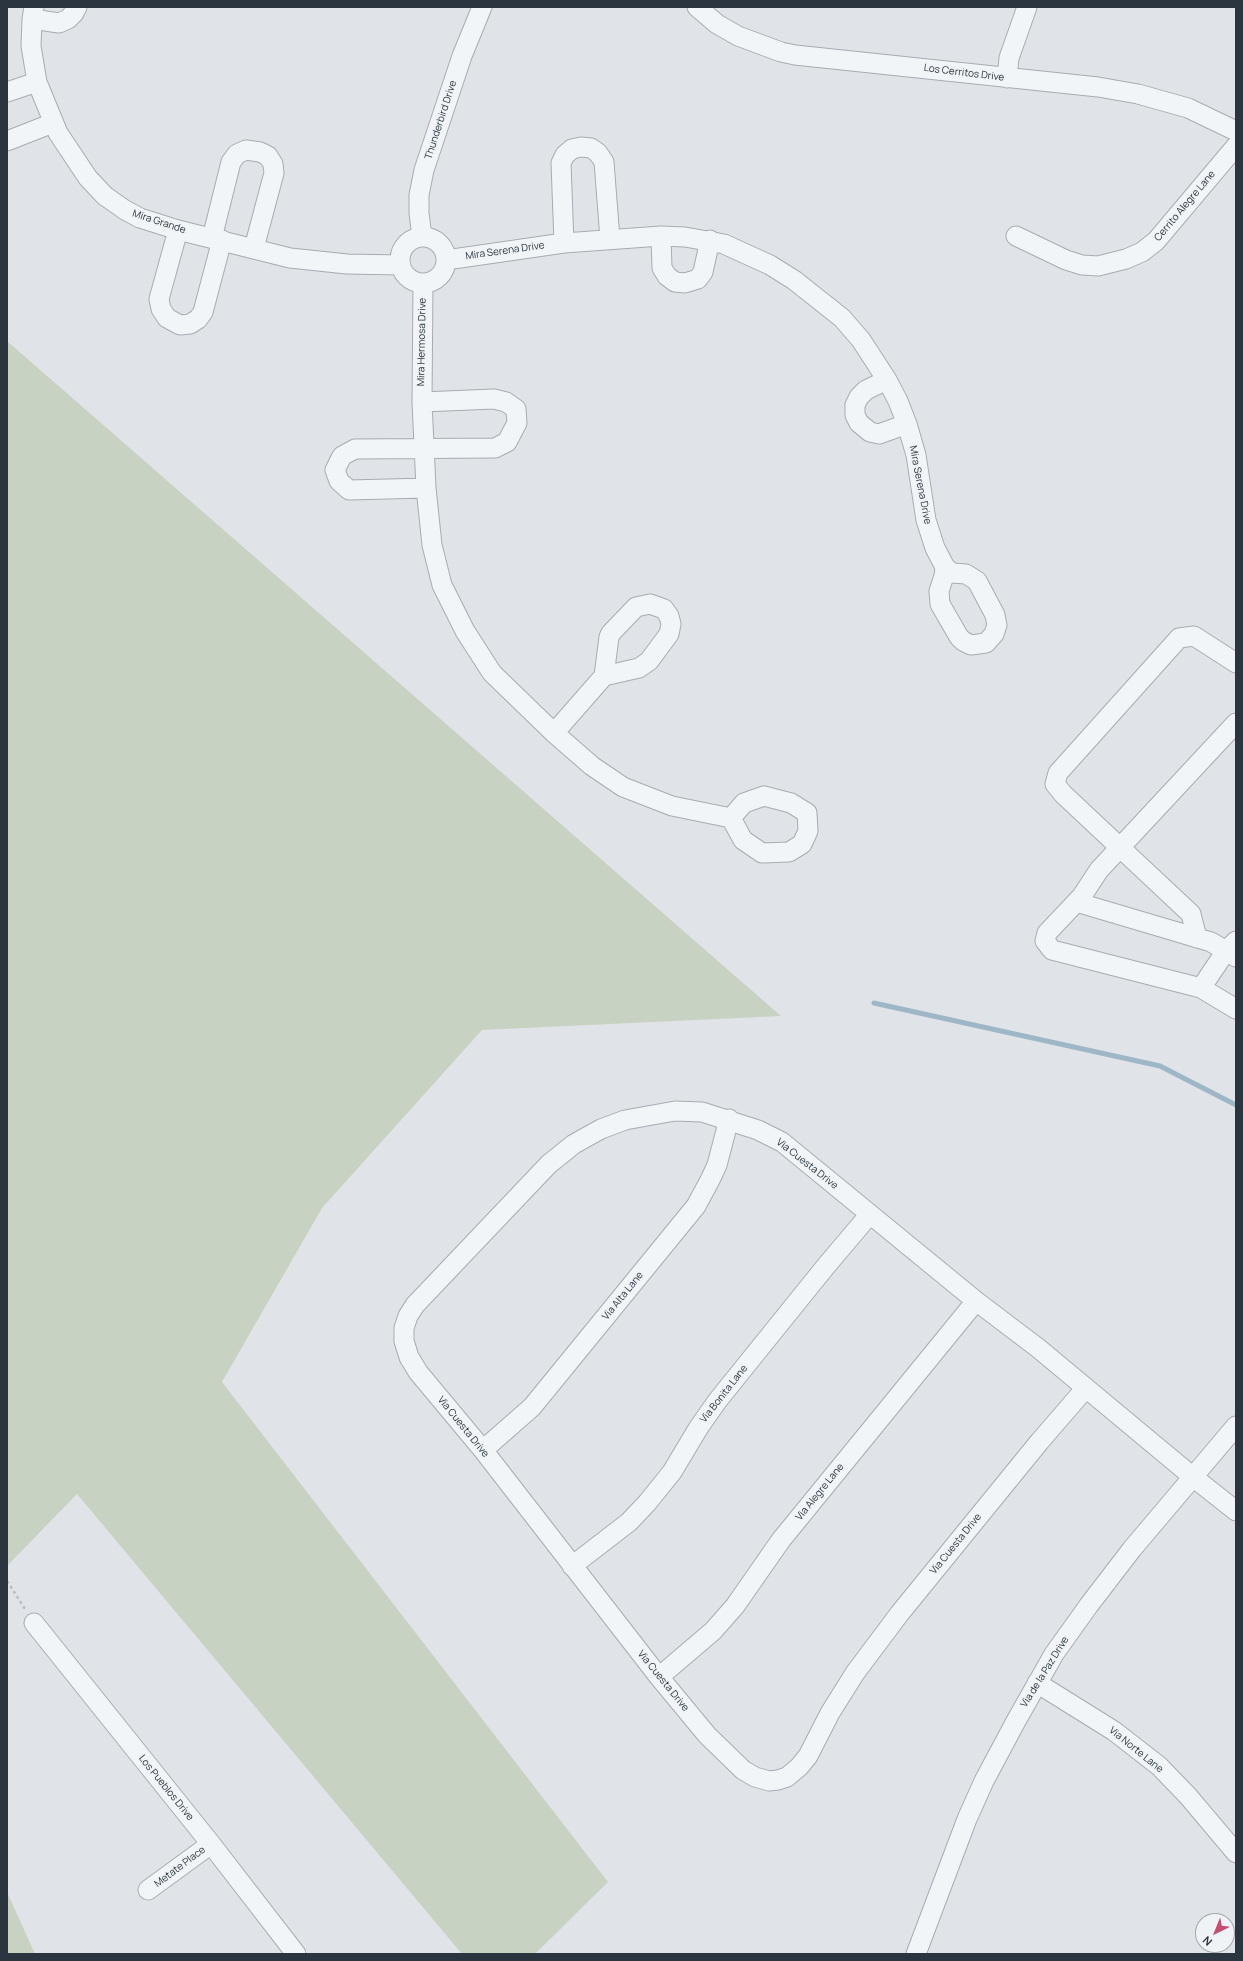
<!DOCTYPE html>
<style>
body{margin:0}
#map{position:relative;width:1243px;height:1961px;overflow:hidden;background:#e0e4e8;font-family:Manrope,sans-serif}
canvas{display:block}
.frame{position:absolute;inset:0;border:8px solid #2a353f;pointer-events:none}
.north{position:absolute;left:1195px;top:1913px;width:40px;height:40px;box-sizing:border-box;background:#eff3f6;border:1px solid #a0a7ad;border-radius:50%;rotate:223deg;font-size:11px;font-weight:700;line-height:16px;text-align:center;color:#2a353f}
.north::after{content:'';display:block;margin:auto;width:14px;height:18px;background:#c64c72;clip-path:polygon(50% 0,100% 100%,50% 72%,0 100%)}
</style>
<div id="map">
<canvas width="1243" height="1961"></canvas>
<div class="frame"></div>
<div class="north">N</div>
</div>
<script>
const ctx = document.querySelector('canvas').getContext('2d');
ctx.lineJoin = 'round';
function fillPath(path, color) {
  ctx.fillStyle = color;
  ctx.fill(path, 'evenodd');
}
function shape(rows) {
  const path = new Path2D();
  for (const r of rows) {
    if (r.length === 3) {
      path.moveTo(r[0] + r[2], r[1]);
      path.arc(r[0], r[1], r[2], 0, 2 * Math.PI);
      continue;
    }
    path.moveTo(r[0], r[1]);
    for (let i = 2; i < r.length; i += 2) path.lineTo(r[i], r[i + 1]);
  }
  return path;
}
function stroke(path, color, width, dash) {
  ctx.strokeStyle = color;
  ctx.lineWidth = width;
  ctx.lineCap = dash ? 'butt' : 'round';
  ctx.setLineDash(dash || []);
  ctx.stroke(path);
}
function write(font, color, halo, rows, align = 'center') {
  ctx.font = font + ' Manrope,sans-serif';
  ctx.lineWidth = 3;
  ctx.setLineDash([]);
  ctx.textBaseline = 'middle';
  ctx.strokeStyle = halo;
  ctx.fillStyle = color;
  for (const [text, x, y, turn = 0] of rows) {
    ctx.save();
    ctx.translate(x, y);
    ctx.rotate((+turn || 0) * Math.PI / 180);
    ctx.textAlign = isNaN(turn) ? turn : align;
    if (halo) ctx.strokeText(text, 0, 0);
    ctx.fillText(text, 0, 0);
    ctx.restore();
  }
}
const green = shape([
 [7,341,781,1016,482,1030,322,1208,222,1382,608,1882,535,1954,462,1954,77,1494,7,1566],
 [7,1892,35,1954,7,1954]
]);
const stream = shape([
 [874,1003,1160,1066,1236,1105]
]);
const path = shape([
 [7,1581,25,1609]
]);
const minor = shape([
 [34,7,32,19,31,46,37,82,58,133,88,178,105,196,125,210,140,218,178,230,290,258,347,264,401,265],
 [697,7,717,24,738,36,781,52,795,55,1098,87,1138,94,1188,108,1236,131],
 [32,19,59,23,68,19,74,13,77,7],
 [1007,78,1009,58,1027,7],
 [7,92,37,82],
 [7,141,53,123],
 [178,230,159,299,161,309,167,318,180,325,190,324,198,319,203,312,222,240],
 [661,236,662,268,667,276,675,282,685,283,698,279,703,272,710,240],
 [1016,236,1066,260,1082,265,1098,266,1126,259,1142,252,1156,241,1236,146],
 [422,237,419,213,419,195,424,170,462,56,482,7],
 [423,260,23],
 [212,238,231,162,237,154,246,150,260,152,268,156,273,164,274,173,254,248],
 [564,243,561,163,565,155,572,149,581,147,591,148,598,153,604,162,610,239],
 [446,260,564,243,661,236,685,237,724,244,770,265,794,280,842,318,861,340,887,380,898,401,907,424,916,455,926,520,935,548,945,567,952,573,966,574,977,581,995,615,997,625,994,634,986,643,971,645,963,641,959,637,940,604,939,591,944,576,945,567],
 [423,283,422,402,426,488,432,545,442,585,465,631,492,673,554,733,592,766,623,787,672,806,731,818],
 [887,380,866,390,859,397,855,405,855,415,859,423,870,432,879,434,907,424],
 [422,402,494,399,506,402,516,409,517,423,507,442,495,448,355,449,342,456,335,470,339,481,349,490,426,488],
 [650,604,664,609,669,616,671,624,669,634,649,661,639,668,604,676,609,637,611,633,636,607,650,604],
 [1236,723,1099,870,1082,896,1047,933,1045,941,1052,950,1201,988,1236,1009],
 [554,733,604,676],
 [764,796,791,803,807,813,808,831,802,844,789,852,762,853,743,840,731,818,744,803,764,796],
 [1076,902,1211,942,1236,957],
 [1197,938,1191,914,1063,794,1055,784,1058,773,1179,638,1194,636,1236,663],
 [1201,988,1226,951,1236,941],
 [1085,1389,1040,1441,900,1613,855,1673,830,1713,808,1756,799,1767,787,1777,778,1780,769,1781,755,1777,743,1770,707,1735,659,1677,483,1450,418,1372,409,1357,404,1341,404,1328,408,1316,415,1305,549,1164,574,1144,601,1129,625,1120,675,1111,702,1112,758,1130,782,1142,976,1301,1038,1348,1193,1477,1236,1511],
 [483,1450,532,1407,696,1206,710,1180,717,1165,729,1119],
 [572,1566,629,1522,647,1503,672,1472,699,1427,718,1400,826,1266,870,1214],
 [34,1623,211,1844,296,1954],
 [659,1677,713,1631,735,1606,781,1540,976,1301],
 [1037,1683,1114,1731,1159,1766,1188,1796,1236,1853],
 [148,1890,211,1844],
 [916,1954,967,1819,984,1781,1016,1721,1054,1654,1089,1605,1132,1549,1236,1426]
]);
const streetNames = [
 ["Los Cerritos Drive",964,73,7],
 ["Thunderbird Drive",441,120,-72],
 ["Cerrito Alegre Lane",1185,206,-50],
 ["Mira Grande",159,222,18],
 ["Mira Serena Drive",505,251,-8],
 ["Mira Hermosa Drive",422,342,-89],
 ["Mira Serena Drive",920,485,79],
 ["Via Cuesta Drive",807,1164,38],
 ["Via Alta Lane",623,1296,-51],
 ["Via Bonita Lane",724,1394,-52],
 ["Via Cuesta Drive",463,1427,51],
 ["Via Alegre Lane",820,1492,-51],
 ["Via Cuesta Drive",956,1544,-51],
 ["Via de la Paz Drive",1045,1672,-58],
 ["Via Cuesta Drive",663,1681,51],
 ["Via Norte Lane",1136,1750,39],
 ["Los Pueblos Drive",166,1788,51],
 ["Metate Place",180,1867,-37]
];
fillPath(green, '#c8d2c2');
stroke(stream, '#9db7c6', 5);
stroke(minor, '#a6acb2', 21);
stroke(path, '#babfc3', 2.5, [3, 3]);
stroke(minor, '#f2f5f7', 19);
write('10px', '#2a353f', '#eff3f6', streetNames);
</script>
